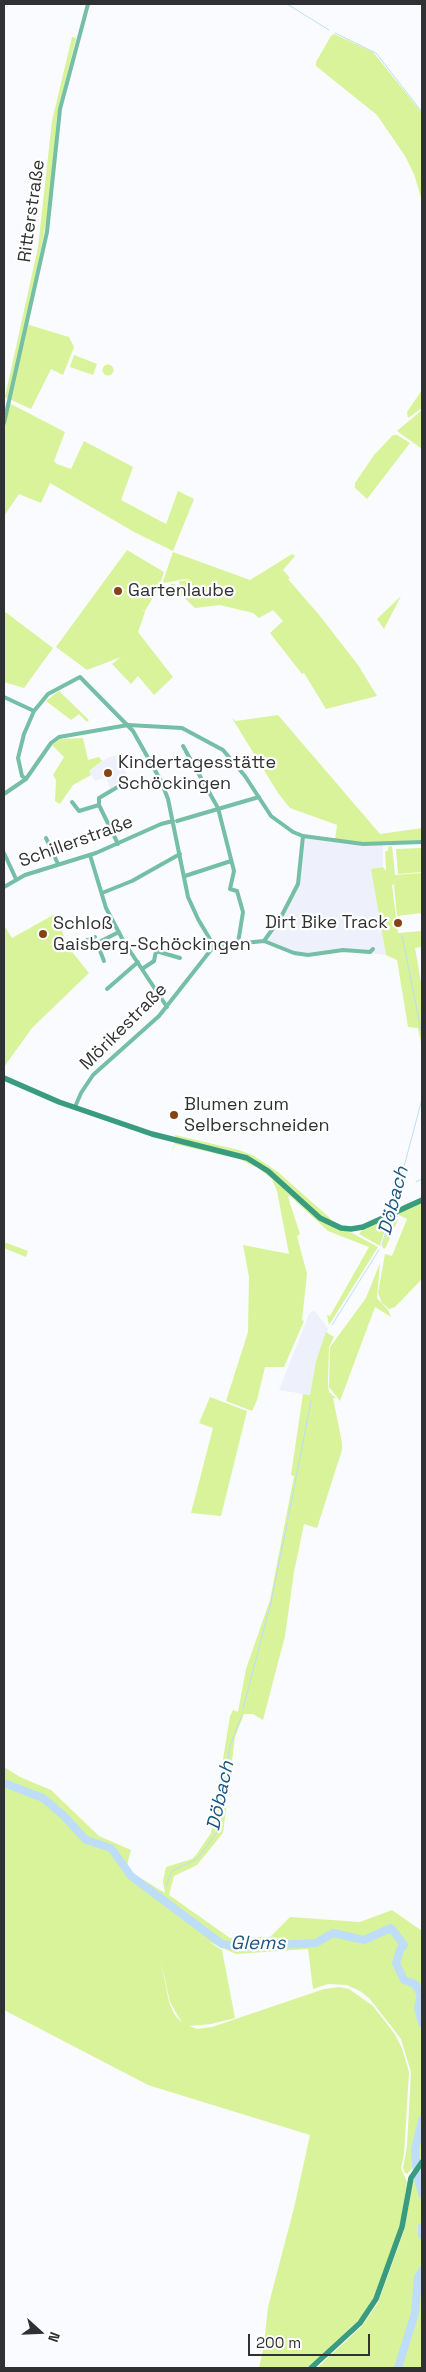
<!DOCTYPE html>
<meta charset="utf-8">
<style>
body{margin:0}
#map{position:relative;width:426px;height:2372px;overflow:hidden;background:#fafbff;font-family:"Space Grotesk",sans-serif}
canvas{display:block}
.frame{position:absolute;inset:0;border:5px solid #303132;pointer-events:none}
.north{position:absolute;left:15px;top:2307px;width:50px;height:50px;-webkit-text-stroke:4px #fff;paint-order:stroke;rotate:110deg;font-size:14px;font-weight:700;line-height:20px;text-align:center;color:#303132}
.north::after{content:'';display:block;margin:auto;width:18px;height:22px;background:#303132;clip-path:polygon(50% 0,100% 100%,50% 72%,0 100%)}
.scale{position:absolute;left:248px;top:2334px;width:122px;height:22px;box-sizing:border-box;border:2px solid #303132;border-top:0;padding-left:6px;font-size:15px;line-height:18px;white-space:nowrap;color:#303132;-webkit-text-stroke:4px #fff;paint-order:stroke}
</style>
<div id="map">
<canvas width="426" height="2372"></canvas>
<div class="frame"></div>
<div class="north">N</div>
<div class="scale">200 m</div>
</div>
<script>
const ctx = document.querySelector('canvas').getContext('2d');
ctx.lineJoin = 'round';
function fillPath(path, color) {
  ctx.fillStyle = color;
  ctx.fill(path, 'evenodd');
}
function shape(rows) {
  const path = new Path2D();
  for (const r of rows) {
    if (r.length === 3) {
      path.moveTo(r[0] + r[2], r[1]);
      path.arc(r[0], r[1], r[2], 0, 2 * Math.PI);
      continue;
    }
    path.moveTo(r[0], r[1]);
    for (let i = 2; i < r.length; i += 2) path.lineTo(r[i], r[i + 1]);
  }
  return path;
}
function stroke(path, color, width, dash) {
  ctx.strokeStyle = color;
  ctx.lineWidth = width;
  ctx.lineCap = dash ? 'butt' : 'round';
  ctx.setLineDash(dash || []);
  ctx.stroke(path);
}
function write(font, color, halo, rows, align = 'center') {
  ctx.font = font + ' "Space Grotesk",sans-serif';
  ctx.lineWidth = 4.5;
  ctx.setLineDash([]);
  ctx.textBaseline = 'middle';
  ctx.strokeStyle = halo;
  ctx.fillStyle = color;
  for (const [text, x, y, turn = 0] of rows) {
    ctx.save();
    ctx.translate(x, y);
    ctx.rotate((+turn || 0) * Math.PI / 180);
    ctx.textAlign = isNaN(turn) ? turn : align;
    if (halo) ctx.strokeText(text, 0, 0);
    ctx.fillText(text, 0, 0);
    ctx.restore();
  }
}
const built = shape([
 [116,755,130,780,124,783,122,781,110,789,106,777,95,781,89,771,107,758],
 [303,836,383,843,383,867,372,869,386,955,343,950,303,955,264,941,270,935,298,884],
 [314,1310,328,1328,327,1335,316,1361,310,1395,279,1390,309,1314]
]);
const green = shape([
 [334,34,373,52,422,113,422,201,414,174,405,156,377,115,316,66,316,62,331,36],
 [72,37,76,38,57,116,48,213,26,324,69,337,74,347,63,375,51,369,31,409,5,397,38,247,52,121],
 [74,355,97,364,93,375,70,367],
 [108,370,5.5],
 [422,390,422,408,408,418,407,412],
 [9,403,65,432,54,461,57,464,71,469,84,441,133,467,121,500,166,524,178,491,194,499,173,551,136,533,50,483,41,503,19,494,4,516,4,421],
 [422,410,422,449,397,431],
 [393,435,397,435,410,443,367,499,355,488,355,483,374,455],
 [127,550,164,572,159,587,145,611,141,609,145,612,138,632,173,677,154,695,138,676,131,684,112,664,121,657,87,670,56,647],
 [173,552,250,580,292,554,295,556,283,570,290,578,288,579,320,616,358,665,377,696,326,709,304,673,302,674,270,633,283,621,273,610,259,618,253,613,220,605,195,608,170,584,174,584,205,601,180,586,179,581,191,580,185,579,164,583,163,581],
 [401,596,384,629,377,619],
 [4,611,53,648,24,688,4,682],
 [59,691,89,720,87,722,79,714,71,720,46,701],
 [278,715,380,834,422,828,422,840,363,844,335,841,337,825,290,808,278,793,232,718,236,721],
 [83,738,88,760,99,757,102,761,89,771,91,775,73,785,60,804,55,801,56,780,53,775,64,757,52,745,60,739],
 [392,846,395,875,422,873,422,913,397,916,394,885,396,884,392,885,398,933,422,931,422,947,415,948,422,988,422,1047,418,1028,408,1027,397,960,386,955,371,869,383,867,386,871,385,851,388,851,388,847],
 [422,848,422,872,398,874,396,849],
 [55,914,69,948,89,973,32,1028,4,1067,4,925,12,938],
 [175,1135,239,1150,254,1156,278,1172,331,1219,329,1223,260,1164,175,1138],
 [175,1142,237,1156,259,1166,328,1225,352,1233,378,1247,329,1325,327,1315,330,1316,369,1247,328,1231,290,1196,288,1197,300,1234,297,1236,307,1274,302,1320,304,1321,284,1367,265,1367,257,1400,252,1411,226,1401,248,1332,249,1277,243,1245,289,1254,277,1191,272,1179,258,1168,239,1159,175,1144,170,1157],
 [422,1202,422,1279,395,1307,389,1309,382,1303,378,1293,385,1254,392,1256,407,1219,399,1215,399,1213],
 [398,1213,397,1222,385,1249,382,1247,391,1216],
 [389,1217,380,1246,359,1234,362,1230],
 [4,1242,28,1251,26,1257,4,1248],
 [380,1263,377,1298,388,1310,391,1317,375,1307,340,1401,329,1387,330,1347,366,1298],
 [326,1332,334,1337,329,1347,328,1384,329,1392,336,1398,333,1398,342,1443,342,1450,317,1528,304,1524,294,1572,285,1636,263,1720,253,1714,244,1714,235,1737,223,1833,197,1865,174,1876,169,1895,230,1938,270,1937,290,1917,360,1922,392,1910,422,1931,422,2157,407,2174,405,2173,403,2168,407,2146,411,2072,401,2039,370,1999,360,1991,347,1985,328,1984,313,1989,308,1949,236,1954,209,1942,222,1950,235,2018,211,2024,189,2026,197,2029,212,2027,324,1989,339,1987,349,1989,373,2006,394,2033,402,2048,409,2072,404,2154,401,2168,407,2182,400,2226,379,2288,362,2317,307,2368,259,2368,264,2345,268,2307,294,2208,310,2135,148,2085,4,2010,4,1767,20,1777,51,1790,99,1836,131,1850,126,1869,165,1893,163,1881,166,1867,192,1859,196,1855,211,1833,230,1716,233,1710,238,1712,246,1669,270,1600,294,1476,291,1475,303,1394,310,1395,316,1361],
 [160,1957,170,2002,182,2023,174,2014,169,2002],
 [210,1397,247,1411,221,1516,191,1513,213,1428,199,1423],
 [422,2166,422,2368,317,2368,361,2327,378,2303,404,2231,413,2181]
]);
const stream = shape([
 [287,4,329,30],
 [335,33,376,53,422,112],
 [422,804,422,802],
 [402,935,422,1035],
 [416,1182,422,1179],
 [392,1212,422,1099],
 [382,1245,390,1218],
 [332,1325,379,1250],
 [288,1519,311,1401],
 [243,1709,271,1602,287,1524],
 [166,1886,172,1871,197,1859,217,1832,221,1825,221,1799,230,1746,241,1717],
 [159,1898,162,1892]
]);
const river = shape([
 [4,1783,43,1798,64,1816,86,1840,111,1848,131,1876,222,1944,239,1947,316,1943,333,1933,364,1940,391,1928,404,1945,400,1950,396,1963,404,1980,415,1984,421,1995,418,2008,422,2023],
 [422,2120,415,2150,417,2175,422,2194],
 [422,2227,422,2235],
 [398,2368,415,2313,418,2277,422,2271]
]);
const street = shape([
 [4,423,47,232,60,109,88,4],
 [4,697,34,711],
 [183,746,218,808,234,871,230,889,237,891,243,912,238,943],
 [26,779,22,776,18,758,24,734,34,711,48,694,80,677,133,731,161,781,168,799,188,897,198,919,214,946],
 [4,794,26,779,51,743,59,737,128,725,182,728,223,750,245,776,271,816,293,832,303,836,363,844,422,842],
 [72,802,79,811,99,805,118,844],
 [99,805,99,798,121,785],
 [177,821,259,797],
 [46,838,58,864],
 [4,853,16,879],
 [90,855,106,908,124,942,167,1007],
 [185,876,231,861],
 [4,887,25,875,96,853,161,824,173,821],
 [102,893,132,881,180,854],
 [264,941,281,917,298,884,303,836],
 [72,946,95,937],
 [214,946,264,941,294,953,308,955,343,950,370,952,373,949],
 [104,961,97,943,119,932],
 [142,969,154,961,156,951,180,958],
 [107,989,138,962],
 [75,1107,81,1093,93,1075,159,1016,214,946]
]);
const secondary = shape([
 [4,1078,59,1102,152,1134,247,1158,268,1171,320,1218,341,1228,351,1229,363,1227,422,1200],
 [311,2368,360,2323,376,2299,402,2227,411,2178,422,2162]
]);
const markers = [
 [118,591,5,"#854214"],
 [108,773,5,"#854214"],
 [398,923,5,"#854214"],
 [43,934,5,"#854214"],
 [174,1115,5,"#854214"]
];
const streetNames = [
 ["Ritterstraße",32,211,-82],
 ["Schillerstraße",76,842,-20],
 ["Mörikestraße",124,1027,-45]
];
const poiNames = [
 ["Gartenlaube",128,591],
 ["Kindertagesstätte",118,763],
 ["Schöckingen",118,784],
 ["Dirt Bike Track",388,923,"right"],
 ["Schloß",53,924],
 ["Gaisberg-Schöckingen",53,945],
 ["Blumen zum",184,1105],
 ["Selberschneiden",184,1126]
];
const waterNames = [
 ["Döbach",394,1201,-75],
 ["Döbach",221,1796,-78],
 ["Glems",258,1944]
];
fillPath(built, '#eef1fc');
fillPath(green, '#d8f399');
stroke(stream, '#beddf9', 1);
stroke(river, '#beddf9', 8);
stroke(street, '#74bfa5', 4);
stroke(secondary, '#3a9c7e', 5.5);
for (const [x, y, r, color] of markers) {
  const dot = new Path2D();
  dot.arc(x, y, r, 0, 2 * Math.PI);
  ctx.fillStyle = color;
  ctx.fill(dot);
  stroke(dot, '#fff', 2);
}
write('18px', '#303132', '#fff', streetNames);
write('18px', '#303132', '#fff', poiNames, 'left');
write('italic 19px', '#1b5783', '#fff', waterNames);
</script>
